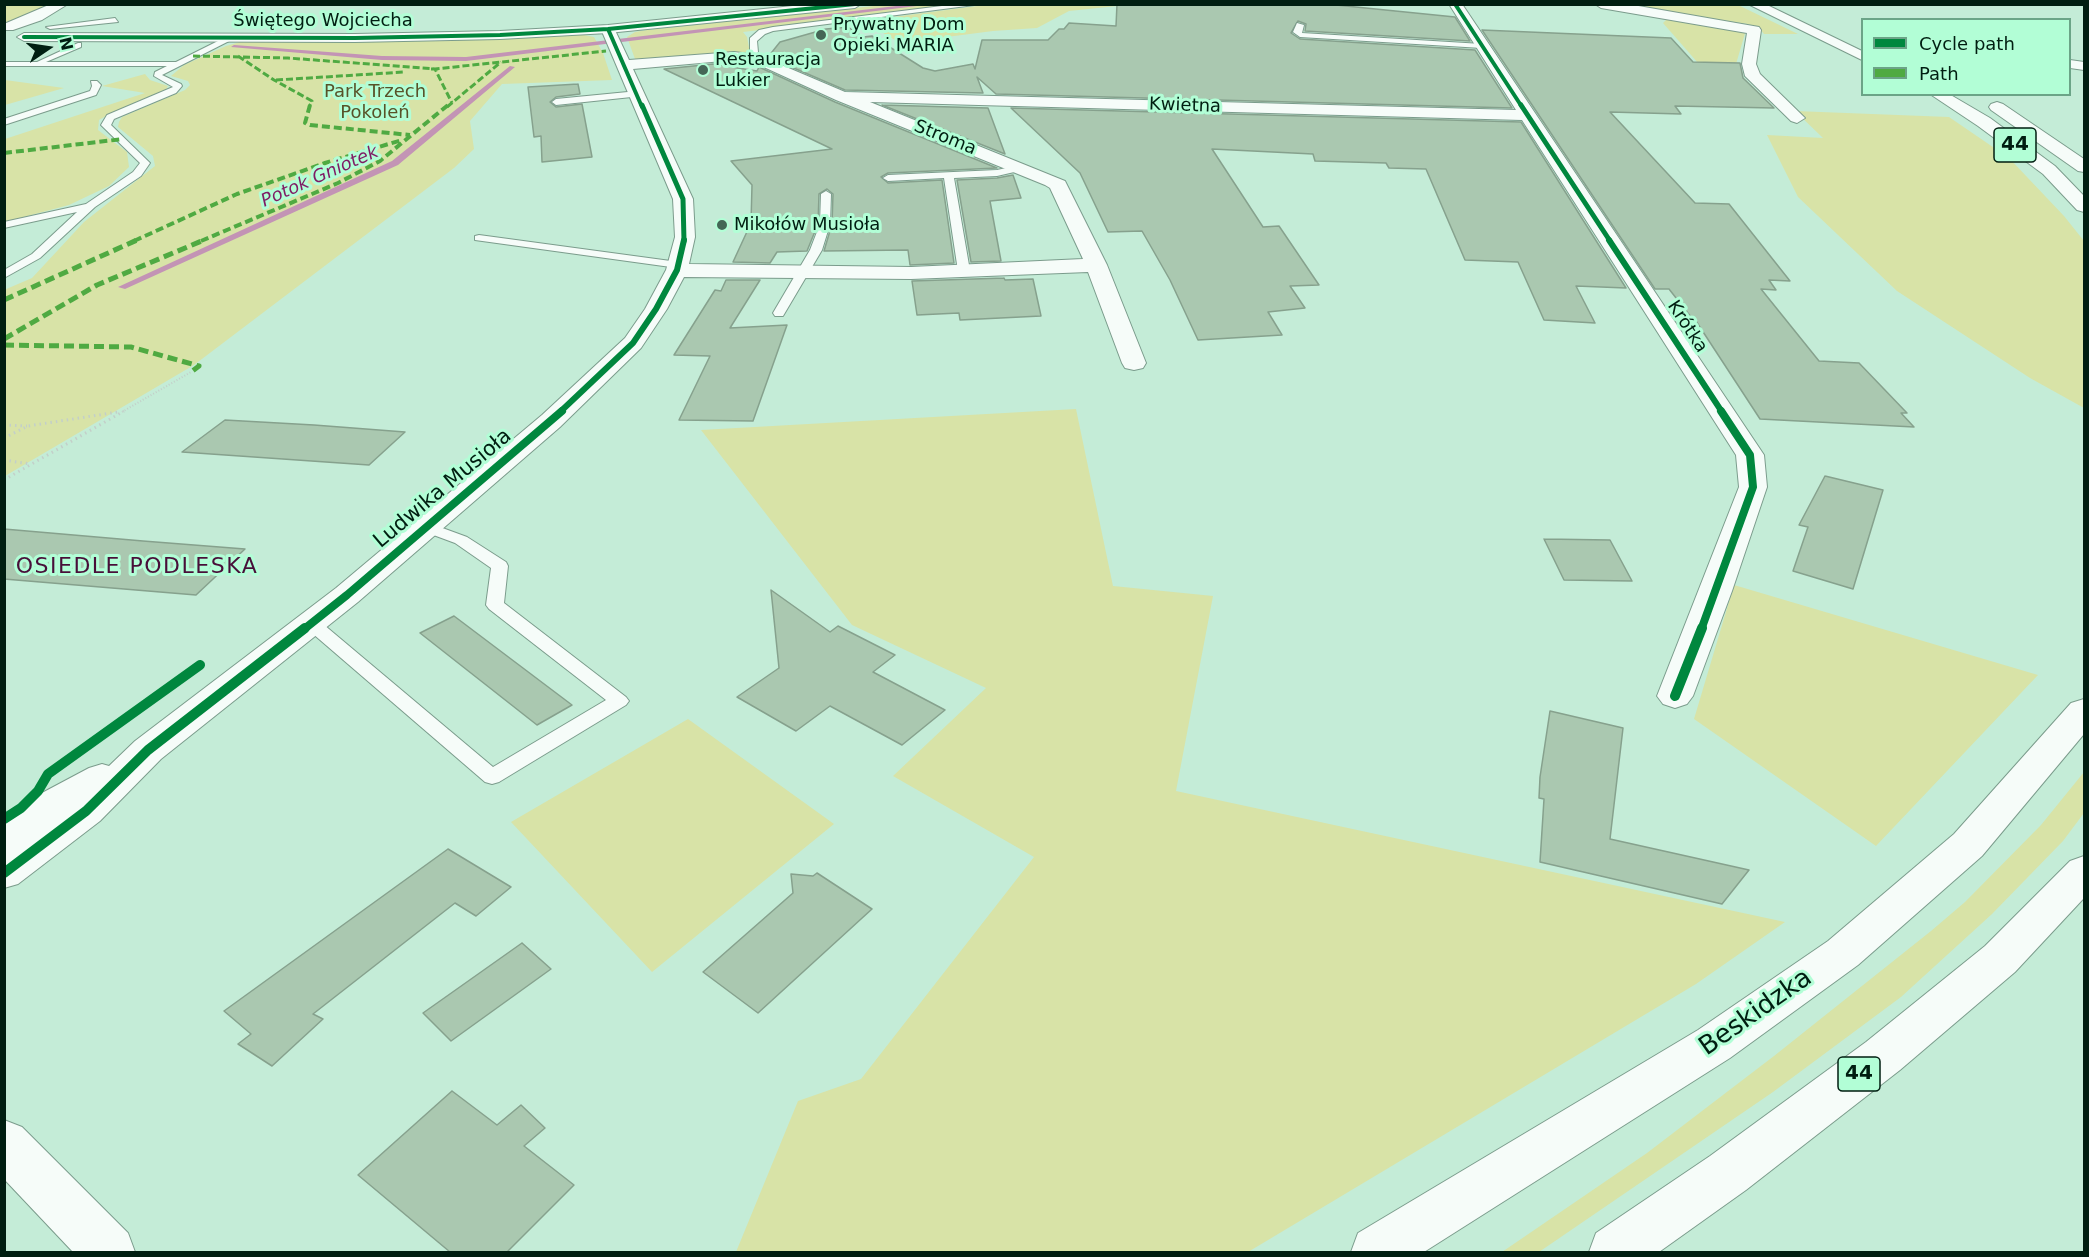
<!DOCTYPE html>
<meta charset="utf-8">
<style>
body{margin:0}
#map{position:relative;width:2089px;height:1257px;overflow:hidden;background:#c4ecd7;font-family:"DejaVu Sans",sans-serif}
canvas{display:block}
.frame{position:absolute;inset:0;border:6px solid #001e11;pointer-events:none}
.legend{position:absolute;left:1861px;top:18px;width:210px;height:78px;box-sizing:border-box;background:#b2fed6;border:2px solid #6ba487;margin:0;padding:8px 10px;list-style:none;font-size:18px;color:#001e11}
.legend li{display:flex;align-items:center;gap:12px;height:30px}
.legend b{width:30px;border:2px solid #6ba487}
.north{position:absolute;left:18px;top:18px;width:60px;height:60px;-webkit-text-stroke:4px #b2fed6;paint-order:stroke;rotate:77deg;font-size:16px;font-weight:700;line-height:24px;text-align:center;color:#001e11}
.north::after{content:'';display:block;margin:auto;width:21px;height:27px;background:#001e11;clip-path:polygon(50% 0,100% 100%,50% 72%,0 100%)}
</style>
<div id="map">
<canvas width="2089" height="1257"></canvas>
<div class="frame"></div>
<ul class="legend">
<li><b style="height:8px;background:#00873e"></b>Cycle path</li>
<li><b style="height:8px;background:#4faa42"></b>Path</li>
</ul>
<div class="north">N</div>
</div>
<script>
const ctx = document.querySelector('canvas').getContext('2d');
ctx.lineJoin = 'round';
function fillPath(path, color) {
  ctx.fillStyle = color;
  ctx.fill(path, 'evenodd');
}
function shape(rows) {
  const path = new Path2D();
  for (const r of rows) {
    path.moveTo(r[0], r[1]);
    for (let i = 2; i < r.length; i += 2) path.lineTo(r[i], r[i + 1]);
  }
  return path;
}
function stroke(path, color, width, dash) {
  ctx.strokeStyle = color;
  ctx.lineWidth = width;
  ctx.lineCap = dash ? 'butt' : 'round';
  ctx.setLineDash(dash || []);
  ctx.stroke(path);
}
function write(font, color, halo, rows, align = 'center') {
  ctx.font = font + ' "DejaVu Sans",sans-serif';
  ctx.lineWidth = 6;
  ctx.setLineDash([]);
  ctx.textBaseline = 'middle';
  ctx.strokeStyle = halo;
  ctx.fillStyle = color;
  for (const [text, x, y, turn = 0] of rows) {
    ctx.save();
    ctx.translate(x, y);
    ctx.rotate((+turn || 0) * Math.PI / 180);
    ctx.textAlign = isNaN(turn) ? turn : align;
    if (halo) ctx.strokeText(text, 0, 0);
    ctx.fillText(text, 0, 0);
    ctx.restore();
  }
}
const green = shape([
 [992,4,1127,5,1069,11,1037,28,993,31,900,43,863,21],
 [5,5,48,5,5,25],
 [883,5,973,5,743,32,747,37,750,53,640,60,635,59,627,37,635,32,647,30],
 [1622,5,1738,5,1798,34,1764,34,1760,29,1748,24],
 [1668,18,1746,30,1736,64,1698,63,1663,23],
 [579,34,594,37,603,53,612,80,502,84,470,121,474,149,454,168,194,365,5,476,4,290,32,278,84,222,155,166,153,156,118,127,119,122,122,117,185,90,190,85,188,81,171,76,184,65,226,46,240,42,439,41],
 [145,74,150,80,168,86,165,91,113,112,99,120,98,130,127,152,129,167,109,186,69,205,5,222,5,139,145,93,102,86],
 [5,80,64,88,5,105],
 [1795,111,1949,117,2009,158,2064,216,2084,241,2084,408,2030,378,1897,291,1798,197,1767,135,1823,138],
 [1076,409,1113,586,1213,596,1176,791,1785,922,1696,984,1248,1252,736,1252,798,1101,861,1079,1034,857,893,776,986,688,852,625,701,430],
 [1734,585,2038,675,1876,846,1694,719],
 [688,719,834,824,652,972,511,822],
 [2084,772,2084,813,2063,841,1992,914,1901,997,1773,1092,1539,1252,1502,1252,1647,1153,1774,1056,1931,931,1965,902,2041,825]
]);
const stream = shape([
 [913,4,933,4,466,61,382,60,231,47,234,45,382,56,466,57,913,4],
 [510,66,515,67,398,165,125,289,118,287,392,161,510,66]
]);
const building = shape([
 [1117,4,1326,4,1455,17,1470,41,1305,31,1306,24,1298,21,1291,33,1300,39,1475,50,1512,108,996,94,977,77,983,93,845,90,768,57,780,42,826,29,848,27,863,37,872,36,923,68,935,71,973,64,975,69,982,40,1048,40,1059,29,1064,29,1069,23,1116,26,1117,4],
 [1482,30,1671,38,1693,62,1740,63,1743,78,1774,108,1675,106,1681,114,1610,112,1695,203,1729,204,1790,281,1769,280,1776,290,1761,289,1819,361,1859,363,1907,413,1901,413,1914,427,1760,419,1694,318,1691,317,1669,289,1655,289,1482,30],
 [713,64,757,71,759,67,835,102,997,168,888,173,881,177,888,183,942,180,954,263,910,265,908,250,824,251,832,224,833,194,827,189,819,194,818,224,807,251,777,252,770,263,733,262,751,223,752,185,731,161,832,149,664,69,713,64],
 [578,84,580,94,556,97,550,102,556,107,582,104,592,157,542,162,541,136,534,137,528,87,578,84],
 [882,105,988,108,1005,154,882,105],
 [1011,108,1521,122,1626,288,1576,286,1595,323,1544,320,1518,262,1465,260,1426,169,1389,168,1386,163,1315,161,1313,154,1212,149,1263,227,1279,226,1319,285,1290,286,1305,308,1268,312,1282,335,1198,340,1170,280,1142,231,1108,232,1080,173,1011,108],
 [1013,175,1021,198,990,201,1001,261,971,262,957,180,997,178,1013,175],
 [1004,278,1005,280,1033,279,1041,316,960,320,959,313,917,315,912,281,1004,278],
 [726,280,760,280,730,328,787,325,753,421,679,420,710,356,674,355,715,290,721,291,726,280],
 [225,420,314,425,405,432,369,465,182,452,225,420],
 [1825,476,1883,490,1853,589,1793,571,1808,527,1799,525,1825,476],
 [4,529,143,541,245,549,196,595,4,579,4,529],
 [1544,539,1610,540,1632,581,1564,580,1544,539],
 [771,590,830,632,838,626,895,655,873,672,945,710,902,745,830,706,796,731,737,697,779,668,771,590],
 [454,616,572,705,537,725,420,633,454,616],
 [1550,711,1623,728,1610,839,1749,870,1722,904,1540,862,1544,799,1539,798,1540,777,1550,711],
 [448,849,511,887,476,916,455,903,313,1014,323,1019,272,1066,238,1044,251,1034,224,1011,448,849],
 [817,873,872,909,758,1013,703,972,793,893,791,874,813,876,817,873],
 [522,943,551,969,451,1041,423,1013,522,943],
 [452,1091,497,1125,521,1105,545,1128,524,1146,574,1185,507,1252,450,1252,358,1175,452,1091]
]);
const pathFar1 = shape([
 [122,412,191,372]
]);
const path = shape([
 [4,425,27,426],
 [4,438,28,426,118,412],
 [4,460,30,464],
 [4,480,124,411]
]);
const service = shape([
 [958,4,982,4,773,31,765,34,757,41,758,52,752,59,745,57,750,52,750,38,759,30,773,27,958,4],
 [115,18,118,22,50,29,46,27,115,18],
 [1297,23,1304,25,1302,33,1482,44,1486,46,1482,48,1300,37,1293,32,1297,23],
 [228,36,235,38,162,75,181,84,182,86,176,93,114,119,111,125,150,163,141,176,95,207,40,258,4,278,4,270,32,254,77,212,4,228,4,222,86,204,133,172,140,163,101,125,107,115,173,87,154,76,155,72,167,66,4,66,4,62,37,62,78,43,81,43,81,47,46,62,176,62,228,36],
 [91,81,97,81,101,85,96,95,4,125,4,119,90,91,92,86,91,81],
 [638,91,642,94,641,96,556,105,552,102,556,99,638,91],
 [1020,165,1025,168,1023,170,997,176,954,178,970,271,964,275,958,271,944,178,888,181,883,178,888,175,997,170,1020,165],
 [826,191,831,194,830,224,822,250,783,316,775,316,773,313,810,250,820,224,821,194,826,191],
 [479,235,678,262,684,265,678,268,475,240,475,236,479,235],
 [426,522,467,537,506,562,508,566,504,603,626,697,629,701,626,705,499,782,492,784,485,782,305,627,302,623,305,619,317,619,493,767,606,700,489,609,486,605,491,568,455,543,420,530,418,527,426,522]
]);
const minor = shape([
 [1449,4,1462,4,1764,455,1767,487,1732,591,1693,696,1687,704,1675,708,1663,704,1657,696,1739,487,1736,455,1522,120,870,102,1065,181,1107,265,1146,363,1143,368,1134,370,1125,368,1122,363,1088,272,911,279,684,277,667,309,641,348,560,427,358,602,161,759,100,821,18,884,4,888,4,820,42,793,89,768,102,764,109,766,135,741,336,588,542,415,625,338,645,309,666,270,675,237,673,199,601,29,603,26,613,26,629,60,734,52,758,55,845,92,1516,110,1449,4],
 [734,60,755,63,836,100,1045,185,1050,188,1083,259,911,267,689,264,695,237,693,199,633,69,734,60],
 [1595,4,1627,4,1759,27,1761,30,1756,64,1760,74,1805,118,1797,123,1791,121,1745,76,1742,64,1747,33,1601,8,1595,4],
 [2070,60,2084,62,2084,70,2070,68,2070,60]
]);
const tertiary = shape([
 [51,4,68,4,42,20,13,30,4,30,4,24,51,4],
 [812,4,861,4,855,8,608,33,500,39,355,42,24,41,17,37,24,33,355,34,500,31,608,25,812,4],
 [4,1120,22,1127,128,1233,135,1252,73,1252,4,1179,4,1120]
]);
const primary = shape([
 [1748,4,1765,4,1862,51,1862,60,1748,4],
 [1930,94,1949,94,1990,118,2055,166,2084,196,2084,212,2077,210,2043,174,1978,126,1930,94],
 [1997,102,2003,104,2084,159,2084,172,2078,171,1991,110,1989,107,1991,104,1997,102],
 [2084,699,2084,734,1982,856,1858,965,1730,1058,1424,1252,1351,1252,1358,1233,1698,1030,1828,941,1954,834,2071,703,2084,699],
 [2084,856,2084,898,2015,972,1900,1070,1746,1190,1659,1252,1589,1252,1596,1233,1710,1156,1866,1042,1985,946,2070,861,2084,856]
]);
const quietFar2 = shape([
 [193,56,288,58,435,69,606,51],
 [238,56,274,80,312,101,309,107],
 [431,69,435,69,452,103],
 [276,80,404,72],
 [447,107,501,62]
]);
const quietFar1 = shape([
 [310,105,305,123,310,125,410,135],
 [4,153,123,139],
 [134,241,237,194,325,163,402,140],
 [201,241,338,183,380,161,448,105]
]);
const quiet = shape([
 [4,300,137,240],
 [4,339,97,285,204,240],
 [4,345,131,347,199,366,191,372]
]);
const cyclewayFar4 = shape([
 [1455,4,1522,107],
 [608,29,642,107],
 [24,37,355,38,500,35,608,29,855,4]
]);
const cyclewayFar3 = shape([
 [642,105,683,199,684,241],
 [1521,105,1610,241]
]);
const cyclewayFar2 = shape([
 [1609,240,1722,412],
 [560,412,633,343,656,309,677,270,684,240]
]);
const cyclewayFar1 = shape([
 [303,630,347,595,562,411],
 [1701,630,1753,487,1750,455,1721,411]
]);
const cycleway = shape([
 [1675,696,1702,628],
 [4,819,21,808,38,791,48,774,200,665],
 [4,873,86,811,148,750,305,628]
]);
const markers = [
 [821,35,6,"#456656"],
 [703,70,6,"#456656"],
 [722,225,6,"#456656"]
];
const farStreetnames = [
 ["Świętego Wojciecha",323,21],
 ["Kwietna",1185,106,2],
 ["Stroma",945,138,22],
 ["Krótka",1687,327,57]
];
const farPoinames = [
 ["Prywatny Dom",833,25],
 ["Opieki MARIA",833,46],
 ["Restauracja",715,60],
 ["Lukier",715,81],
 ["Mikołów Musioła",734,225]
];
const farParknames = [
 ["Park Trzech",375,92],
 ["Pokoleń",375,113]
];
const farWaternames = [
 ["Potok Gniotek",320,177,-24]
];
const shields = [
 [2015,145,42],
 [1859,1074,42]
];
const shieldNames = [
 ["44",2015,145],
 ["44",1859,1074]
];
const streetNames = [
 ["Ludwika Musioła",443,489,-40]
];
const neighbourhoodNames = [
 ["OSIEDLE PODLESKA",137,567]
];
const nearStreetnames = [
 ["Beskidzka",1756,1013,-35]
];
fillPath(green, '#d8e3a7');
fillPath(stream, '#c394b5');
fillPath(building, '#aac8b0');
stroke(building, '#86a18d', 1.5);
stroke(service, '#7b9c8c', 2);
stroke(minor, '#7b9c8c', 2);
stroke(tertiary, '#7b9c8c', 2);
stroke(primary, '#7b9c8c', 2);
stroke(pathFar1, '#c3cfc9', 2, [1, 2]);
stroke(path, '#c3cfc9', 3, [1.5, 4]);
fillPath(service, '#f6fcf9');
fillPath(minor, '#f6fcf9');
fillPath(tertiary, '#f6fcf9');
fillPath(primary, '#f6fcf9');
stroke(quietFar2, '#4faa42', 3, [7, 3]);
stroke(quietFar1, '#4faa42', 4, [8, 4]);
stroke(quiet, '#4faa42', 5, [10, 5]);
stroke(cyclewayFar4, '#00873e', 4);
stroke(cyclewayFar3, '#00873e', 5);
stroke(cyclewayFar2, '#00873e', 6);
stroke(cyclewayFar1, '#00873e', 8);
stroke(cycleway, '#00873e', 10);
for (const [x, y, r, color] of markers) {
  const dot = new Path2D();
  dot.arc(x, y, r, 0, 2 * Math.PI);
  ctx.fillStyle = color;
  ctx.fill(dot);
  stroke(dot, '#b2fed6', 2);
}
write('18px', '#001e11', '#b2fed6', farStreetnames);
write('18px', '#001e11', '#b2fed6', farPoinames, 'left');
write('18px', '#585228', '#b2fed6', farParknames);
write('italic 18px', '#7f1b64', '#b2fed6', farWaternames);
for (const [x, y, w] of shields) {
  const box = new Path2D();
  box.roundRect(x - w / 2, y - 17, w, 34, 4.5);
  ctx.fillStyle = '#b2fed6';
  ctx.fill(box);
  stroke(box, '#001e11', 1.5);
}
write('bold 20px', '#001e11', null, shieldNames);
write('21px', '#001e11', '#b2fed6', streetNames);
ctx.letterSpacing = '1.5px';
write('22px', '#480f39', '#b2fed6', neighbourhoodNames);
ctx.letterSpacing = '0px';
write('26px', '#001e11', '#b2fed6', nearStreetnames);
</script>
